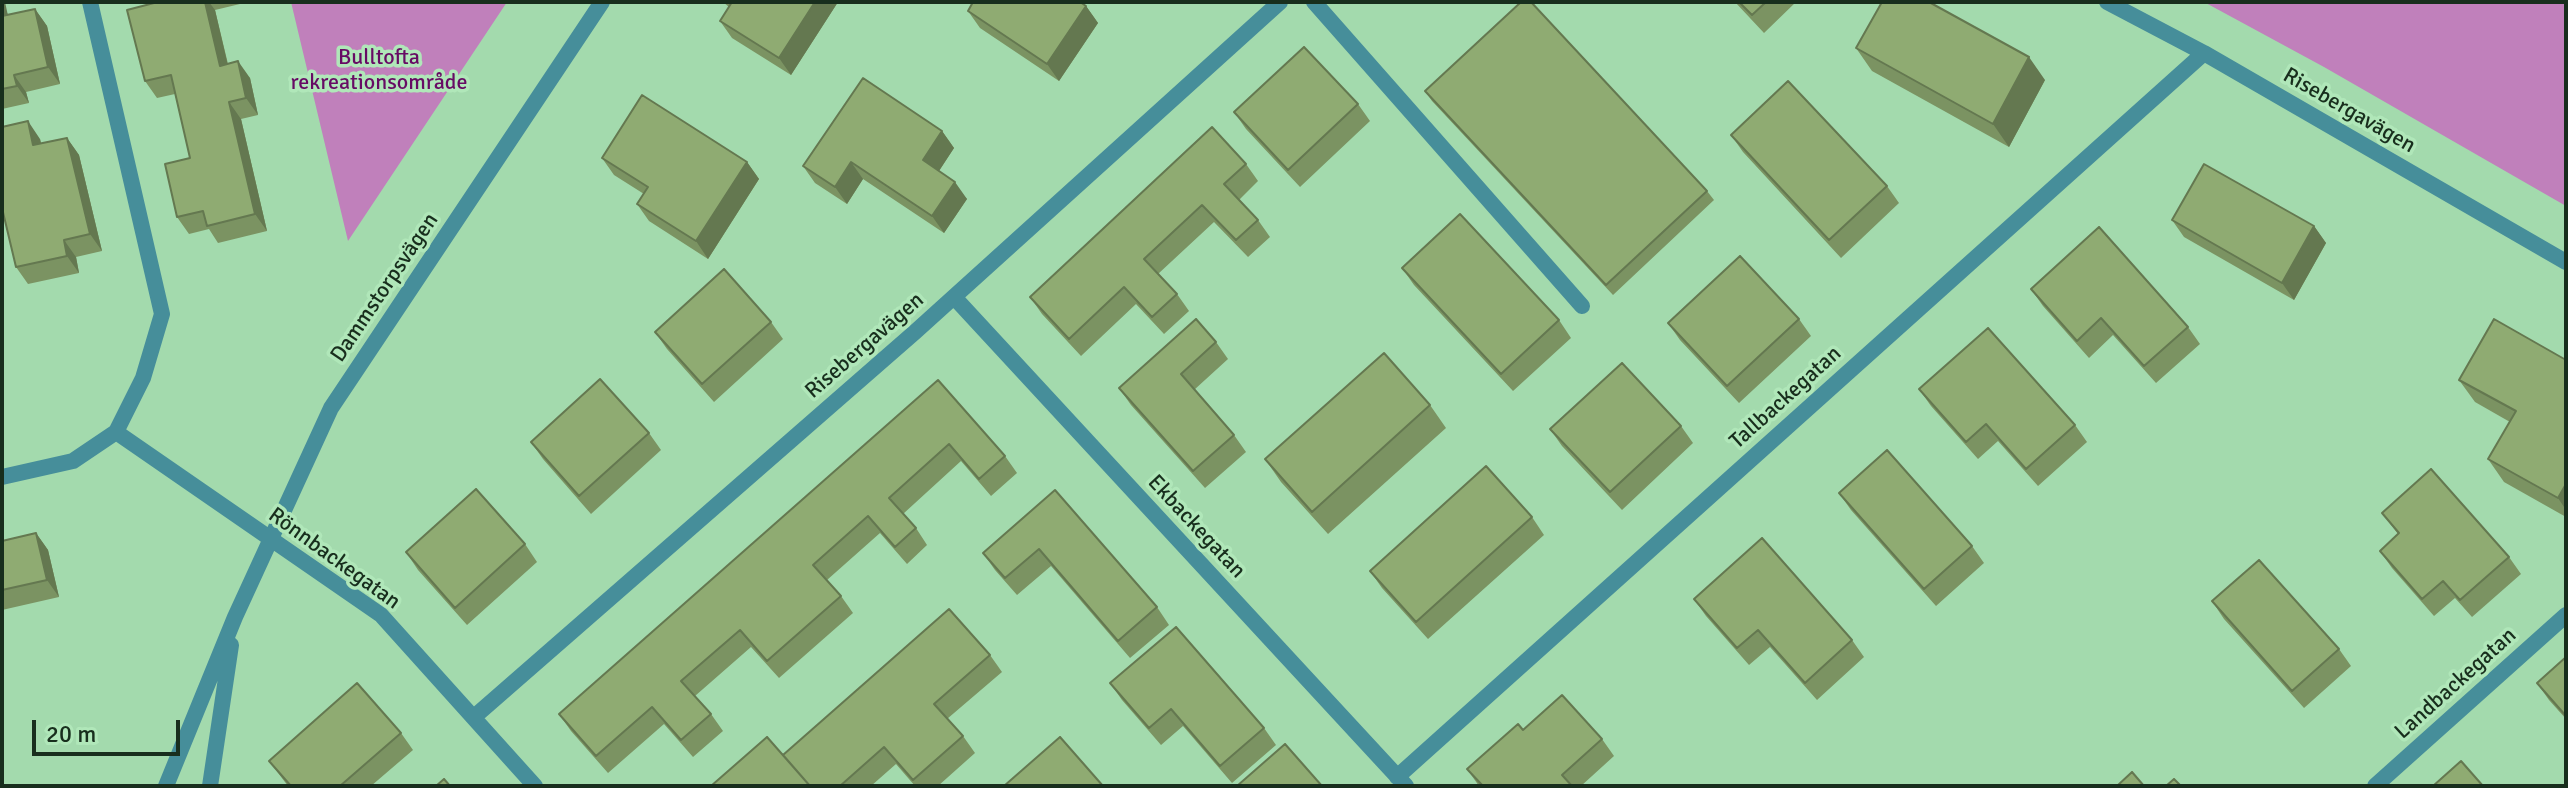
<!DOCTYPE html>
<meta charset="utf-8">
<style>
body{margin:0}
#map{position:relative;width:2568px;height:788px;overflow:hidden;background:#a3daad;font-family:Signika,sans-serif}
canvas{display:block}
.frame{position:absolute;inset:0;border:4px solid #182e1d;pointer-events:none}
.scale{position:absolute;left:32px;top:720px;width:148px;height:36px;box-sizing:border-box;border:4px solid #182e1d;border-top:0;padding-left:10px;font-size:24px;line-height:28px;white-space:nowrap;color:#182e1d;-webkit-text-stroke:6px #b0e7b9;paint-order:stroke}
</style>
<div id="map">
<canvas width="2568" height="788"></canvas>
<div class="frame"></div>
<div class="scale">20 m</div>
</div>
<script>
const ctx = document.querySelector('canvas').getContext('2d');
ctx.lineJoin = 'round';
function fillPath(path, color) {
  ctx.fillStyle = color;
  ctx.fill(path, 'evenodd');
}
function shape(rows) {
  const path = new Path2D();
  for (const r of rows) {
    path.moveTo(r[0], r[1]);
    for (let i = 2; i < r.length; i += 2) path.lineTo(r[i], r[i + 1]);
  }
  return path;
}
function stroke(path, color, width, dash) {
  ctx.strokeStyle = color;
  ctx.lineWidth = width;
  ctx.lineCap = dash ? 'butt' : 'round';
  ctx.setLineDash(dash || []);
  ctx.stroke(path);
}
function write(font, color, halo, rows, align = 'center') {
  ctx.font = font + ' Signika,sans-serif';
  ctx.lineWidth = 7;
  ctx.setLineDash([]);
  ctx.textBaseline = 'middle';
  ctx.strokeStyle = halo;
  ctx.fillStyle = color;
  for (const [text, x, y, turn = 0] of rows) {
    ctx.save();
    ctx.translate(x, y);
    ctx.rotate((+turn || 0) * Math.PI / 180);
    ctx.textAlign = isNaN(turn) ? turn : align;
    if (halo) ctx.strokeText(text, 0, 0);
    ctx.fillText(text, 0, 0);
    ctx.restore();
  }
}
const green = shape([
 [291,2,507,2,348,241],
 [2204,2,2566,2,2566,206,2324,67]
]);
const lane = shape([
 [1314,2,1582,306]
]);
const street = shape([
 [2107,2,2204,53,2566,262],
 [954,297,1406,786],
 [116,432,381,615,535,786],
 [2,477,73,461,116,432,143,378,162,314,90,2],
 [474,717,915,332,1280,2],
 [1397,777,2204,53],
 [166,786,235,617,331,408,602,2],
 [210,786,231,645],
 [2375,786,2566,615]
]);
const wall = shape([
 [2,2,8,15,35,9,47,26,60,84,26,92,29,103,2,109],
 [154,2,239,2,240,4,215,10,228,64,250,78,258,115,241,119,267,231,218,243,209,229,189,234,177,217,190,158,175,94,157,98,145,81],
 [723,2,838,2,791,75,732,38,720,21,729,7],
 [1735,2,1796,2,1764,33],
 [1086,6,1098,23,1059,81,980,28,968,11],
 [1856,48,2045,80,2009,147,1872,71],
 [1425,91,1707,191,1714,200,1613,295,1432,101],
 [1358,104,1370,121,1300,187,1246,129,1234,112],
 [942,131,954,148,939,171,967,199,944,233,863,179,847,204,815,183,803,166],
 [1731,135,1887,186,1899,203,1841,258,1743,152],
 [67,138,79,155,102,251,76,257,79,273,28,284,16,267,40,139,41,143],
 [602,158,747,162,759,179,708,259,649,221,637,204,644,194,614,175],
 [1246,164,1258,181,1239,200,1258,220,1270,237,1248,257,1214,222,1158,274,1177,294,1189,311,1164,334,1136,304,1081,356,1042,314,1030,297],
 [2172,220,2314,226,2326,243,2294,300,2184,237],
 [1402,268,1559,320,1571,338,1513,391,1414,285],
 [2031,289,2188,327,2200,344,2156,383,2113,335,2089,358,2043,306],
 [1799,319,1811,336,1739,403,1680,340,1668,323],
 [771,322,783,339,714,402,667,349,655,332],
 [1216,342,1228,359,1194,390,1234,435,1246,452,1205,488,1131,405,1119,388],
 [2566,360,2566,517,2504,482,2488,459,2510,422,2475,402,2459,380],
 [938,380,1005,456,1017,473,991,496,961,461,903,514,916,528,927,545,907,564,880,533,827,580,841,596,853,613,779,678,751,647,695,696,711,714,723,731,693,757,664,724,608,773,571,731,559,714],
 [1919,389,2075,425,2087,442,2038,486,1998,441,1978,459,1931,406],
 [1430,405,1446,428,1328,534,1281,482,1265,459],
 [1681,426,1693,443,1622,510,1562,446,1550,429],
 [649,433,661,450,591,514,543,459,531,442],
 [1055,490,1157,607,1169,625,1130,658,1051,566,1017,595,995,570,983,553],
 [1839,493,1972,546,1984,563,1936,606,1851,510],
 [2382,513,2509,557,2521,574,2472,617,2455,598,2434,616,2392,568,2380,551,2398,534],
 [1532,517,1544,535,1428,639,1382,588,1370,571],
 [36,533,48,550,59,597,2,610,2,541],
 [525,544,537,562,467,625,418,570,406,552],
 [1694,599,1852,640,1864,657,1817,700,1770,647,1749,665,1706,616],
 [2212,601,2339,649,2351,666,2304,708,2224,619],
 [990,655,1002,672,947,719,963,736,975,753,938,786,915,786,896,764,871,786,711,786,783,755],
 [2566,657,2566,719,2549,700,2537,683],
 [1110,683,1264,728,1276,745,1232,783,1183,726,1161,745,1122,700],
 [1523,730,1602,739,1614,756,1581,786,1479,786,1467,769],
 [401,733,413,750,371,786,288,786,269,761]
]);
const shadedWall = shape([
 [2,2,5,2,12,34,2,19],
 [205,2,209,2,215,10,232,83,220,66],
 [815,2,838,2,791,75,779,58],
 [1086,6,1098,23,1059,81,1047,64],
 [35,9,47,26,60,84,48,67],
 [2029,57,2045,80,2009,147,1993,124],
 [238,61,250,78,258,115,246,98],
 [14,75,26,92,29,103,17,86],
 [229,102,241,119,267,231,255,214],
 [28,121,40,139,45,162,33,145],
 [942,131,954,148,935,177,923,160],
 [67,138,79,155,102,251,90,234],
 [747,162,759,179,708,259,696,241],
 [851,162,863,179,847,204,835,187],
 [955,182,967,199,944,233,932,216],
 [2314,226,2326,243,2294,300,2282,283],
 [64,240,76,257,79,273,67,256],
 [2566,484,2566,510,2558,498],
 [36,533,48,550,59,597,47,580]
]);
const building = shape([
 [154,2,205,2,220,66,238,61,246,98,229,102,255,214,207,226,203,211,177,217,165,164,190,158,171,75,145,81,127,10,154,3,154,2],
 [732,2,815,2,779,58,720,21,732,2],
 [973,2,1080,2,1086,6,1047,64,968,11,973,2],
 [1521,2,1531,2,1707,191,1606,285,1425,91,1521,2],
 [1739,2,1766,2,1752,15,1739,2],
 [1882,2,1929,2,2029,57,1993,124,1856,48,1882,2],
 [35,9,48,67,14,75,17,86,2,89,2,16,35,9],
 [1304,47,1358,104,1288,170,1234,112,1304,47],
 [863,78,942,131,923,160,955,182,932,216,851,162,835,187,803,166,863,78],
 [1788,81,1887,186,1829,240,1731,135,1788,81],
 [642,95,747,162,696,241,637,204,648,187,602,158,642,95],
 [28,121,33,145,67,138,90,234,64,240,67,256,16,267,2,208,2,127,28,121],
 [1212,127,1246,164,1224,184,1258,220,1236,240,1202,205,1144,259,1177,294,1152,317,1124,287,1069,339,1030,297,1212,127],
 [2204,164,2314,226,2282,283,2172,220,2204,164],
 [1460,214,1559,320,1501,374,1402,268,1460,214],
 [2099,227,2188,327,2144,366,2101,318,2077,341,2031,289,2099,227],
 [1740,256,1799,319,1727,386,1668,323,1740,256],
 [724,269,771,322,702,384,655,332,724,269],
 [1196,319,1216,342,1181,374,1234,435,1193,471,1119,388,1196,319],
 [2494,319,2566,360,2566,484,2558,498,2488,459,2516,411,2459,380,2494,319],
 [1988,328,2075,425,2026,469,1986,424,1966,442,1919,389,1988,328],
 [1384,353,1430,405,1312,512,1265,459,1384,353],
 [1622,363,1681,426,1610,492,1550,429,1622,363],
 [600,379,649,433,579,496,531,442,600,379],
 [938,380,1005,456,979,479,949,444,889,498,916,528,895,547,868,516,813,565,841,596,767,661,740,630,681,681,711,714,681,740,652,707,596,756,559,714,938,380],
 [1887,450,1972,546,1924,589,1839,493,1887,450],
 [1486,466,1532,517,1416,622,1370,571,1486,466],
 [2431,469,2509,557,2460,600,2443,581,2422,599,2380,551,2399,533,2382,513,2431,469],
 [476,489,525,544,455,608,406,552,476,489],
 [1055,490,1157,607,1118,641,1039,549,1005,578,983,553,1055,490],
 [36,533,47,580,2,590,2,541,36,533],
 [1762,538,1852,640,1805,683,1758,630,1737,648,1694,599,1762,538],
 [2259,560,2339,649,2292,691,2212,601,2259,560],
 [949,609,990,655,934,704,963,736,913,780,884,747,840,786,810,786,783,755,949,609],
 [1176,627,1264,728,1220,766,1171,709,1149,728,1110,683,1176,627],
 [2566,657,2566,716,2537,683,2566,657],
 [357,683,401,733,340,786,291,786,269,761,357,683],
 [1562,695,1602,739,1562,775,1572,786,1483,786,1467,769,1518,724,1523,730,1562,695],
 [767,737,810,786,711,786,767,737],
 [1060,737,1103,786,1004,786,1060,737],
 [1285,744,1322,786,1237,786,1285,744],
 [2461,761,2483,786,2433,786,2461,761],
 [2132,772,2144,786,2117,786,2132,772],
 [444,779,450,786,436,786,444,779],
 [2174,779,2181,786,2166,786,2174,779]
]);
const parkNames = [
 ["Bulltofta",379,58],
 ["rekreationsområde",379,83]
];
const streetNames = [
 ["Risebergavägen",2349,111,30],
 ["Dammstorpsvägen",385,288,-56],
 ["Risebergavägen",865,346,-41],
 ["Tallbackegatan",1786,398,-42],
 ["Ekbackegatan",1196,527,47],
 ["Rönnbackegatan",334,559,36],
 ["Landbackegatan",2456,684,-42]
];
fillPath(green, '#c080bb');
stroke(lane, '#468e9a', 16);
stroke(street, '#468e9a', 16);
fillPath(wall, '#7b9362');
fillPath(shadedWall, '#647850');
fillPath(building, '#8fab72');
stroke(building, '#647850', 2);
write('22px', '#670b64', '#b0e7b9', parkNames);
write('22px', '#182e1d', '#b0e7b9', streetNames);
</script>
